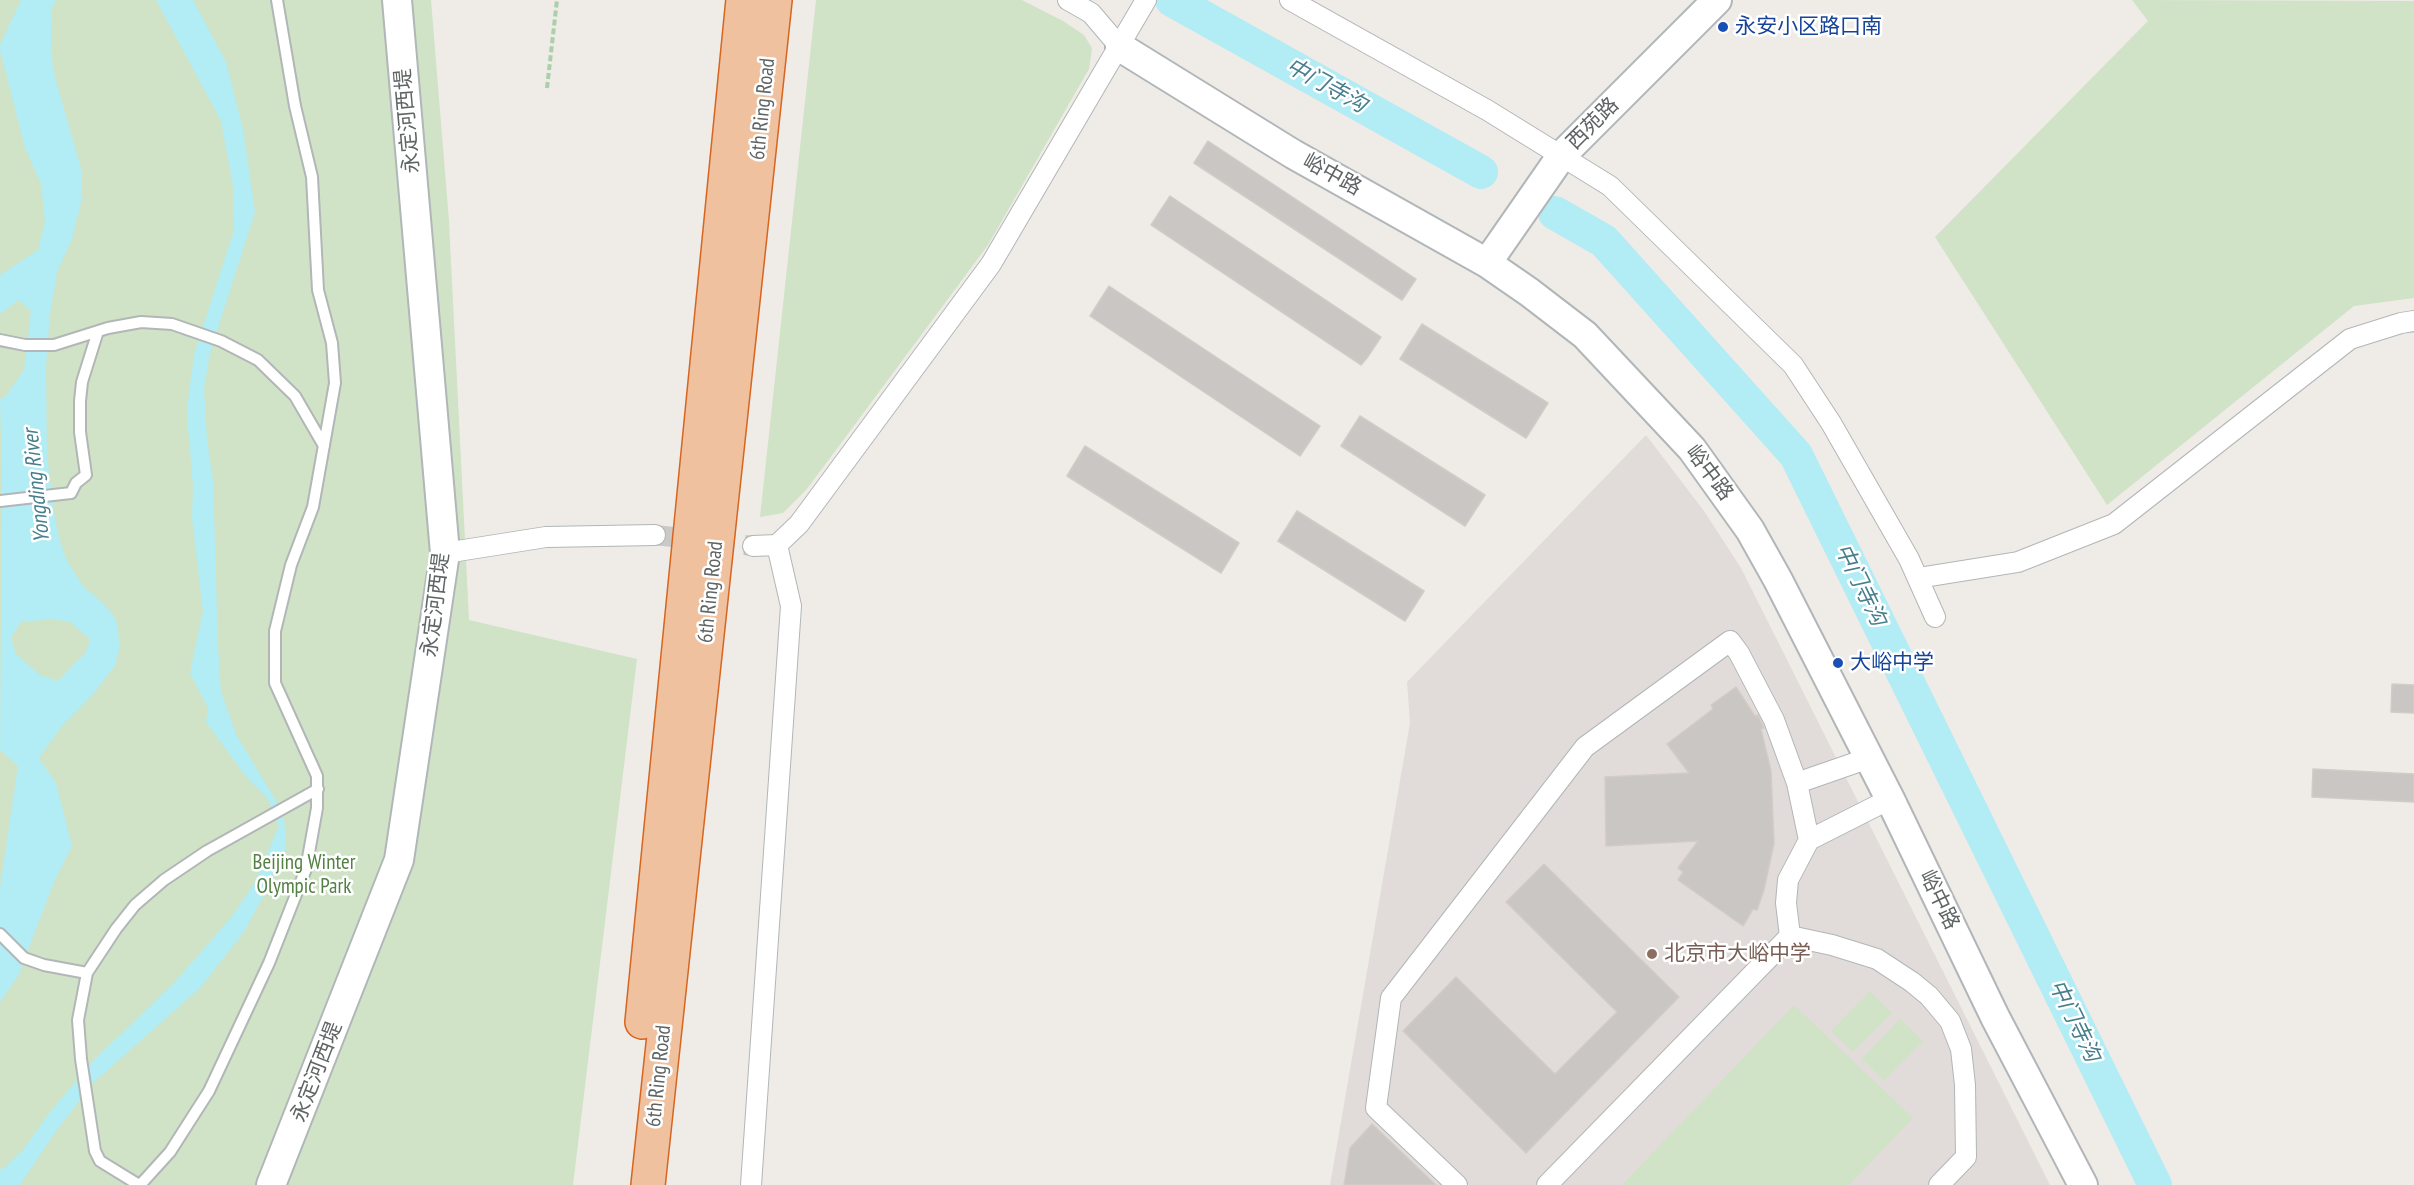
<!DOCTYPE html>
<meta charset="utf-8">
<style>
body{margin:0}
canvas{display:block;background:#efebe7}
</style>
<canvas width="2414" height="1185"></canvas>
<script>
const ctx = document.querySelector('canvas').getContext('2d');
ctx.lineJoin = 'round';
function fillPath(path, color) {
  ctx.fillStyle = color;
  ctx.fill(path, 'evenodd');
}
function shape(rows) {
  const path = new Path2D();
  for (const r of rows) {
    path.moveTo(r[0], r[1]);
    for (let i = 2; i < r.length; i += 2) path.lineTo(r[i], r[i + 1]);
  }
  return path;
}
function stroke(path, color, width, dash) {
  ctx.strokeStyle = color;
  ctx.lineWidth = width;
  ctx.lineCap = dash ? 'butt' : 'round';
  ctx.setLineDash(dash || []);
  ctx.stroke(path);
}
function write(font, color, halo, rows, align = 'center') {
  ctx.font = font + ' "PT Sans Narrow","Noto Sans SC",sans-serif';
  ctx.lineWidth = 5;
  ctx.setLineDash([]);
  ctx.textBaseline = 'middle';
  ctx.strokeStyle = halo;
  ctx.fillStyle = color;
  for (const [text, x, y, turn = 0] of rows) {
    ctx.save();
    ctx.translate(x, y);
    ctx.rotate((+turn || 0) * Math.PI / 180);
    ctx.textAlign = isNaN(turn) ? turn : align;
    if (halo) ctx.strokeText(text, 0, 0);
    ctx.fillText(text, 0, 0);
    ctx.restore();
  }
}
const education = shape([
 [1646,435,1704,511,1741,568,2050,1185,1330,1185,1410,723,1407,682]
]);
const green = shape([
 [0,0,431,0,449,221,469,620,637,659,573,1185,0,1185],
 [816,0,1022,0,1063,21,1084,35,1092,48,1089,69,988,245,807,489,783,513,760,517],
 [2132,0,2414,1,2414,298,2354,306,2107,505,1935,237,2148,21],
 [1870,991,1892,1013,1853,1052,1831,1031],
 [1794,1005,1913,1118,1849,1185,1622,1185],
 [1900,1019,1923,1041,1884,1081,1862,1059]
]);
const water = shape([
 [21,0,56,0,52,8,51,39,53,70,82,172,81,202,72,239,57,272,50,314,46,367,47,456,55,518,59,538,67,561,83,586,104,604,116,619,120,645,115,666,93,694,62,726,39,758,56,783,72,846,54,882,19,974,0,1002,0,888,18,766,0,750,2,478,0,399,6,396,24,370,31,311,19,300,0,314,0,275,38,250,45,222,41,184,25,148,0,50,0,45],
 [54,619,70,622,90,639,86,652,58,681,40,675,16,654,11,637,21,622],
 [156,0,193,0,226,62,243,129,255,212,210,353,204,388,207,440,213,479,218,646,221,692,237,736,281,809,286,830,285,855,244,932,200,988,93,1083,54,1134,20,1185,0,1185,0,1169,4,1168,22,1151,50,1112,92,1062,174,983,232,916,254,884,279,826,268,799,244,774,206,722,208,708,190,673,203,611,192,518,193,486,187,415,189,391,194,355,234,230,233,186,221,121]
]);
const river = shape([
 [1172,0,1481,172],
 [1555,213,1604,241,1796,455,2155,1185]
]);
const building = shape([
 [1208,141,1416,279,1402,300,1194,163,1208,141],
 [1170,196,1381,337,1367,358,1361,365,1151,225,1170,196],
 [1109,286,1320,426,1300,456,1090,316,1109,286],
 [1422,324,1548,403,1526,438,1400,359,1422,324],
 [1360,416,1485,495,1465,526,1341,446,1360,416],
 [1085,446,1239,543,1221,573,1067,476,1085,446],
 [1297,511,1424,591,1405,621,1278,541,1297,511],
 [2392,684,2414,685,2414,713,2391,712,2392,684],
 [1736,687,1755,716,1758,715,1764,728,1761,729,1771,771,1774,843,1764,890,1757,910,1753,909,1743,926,1678,880,1683,872,1678,868,1698,841,1606,846,1605,777,1689,773,1667,744,1713,709,1711,705,1736,687],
 [2313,769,2414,774,2414,802,2312,797,2313,769],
 [1544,864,1679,997,1526,1153,1403,1031,1456,977,1555,1074,1617,1012,1506,902,1544,864],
 [1372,1124,1436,1185,1344,1185,1350,1148,1372,1124]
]);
const streetTunnel = shape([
 [655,535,753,546]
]);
const path = shape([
 [547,88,557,0]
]);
const lane = shape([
 [0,340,25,345,54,345,108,328,141,322,172,324,221,341,258,360,295,396,324,446],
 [0,501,71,493,76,483,86,475,80,432,80,401,82,382,98,331],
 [0,934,24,958,44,965,87,973],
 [139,1185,100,1161,95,1151,81,1059,78,1020,87,973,116,929,135,905,164,880,207,851,318,789],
 [140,1185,170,1152,209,1091,269,963,306,869,317,808,317,776,275,683,275,631,291,565,313,507,335,383,332,343,318,290,312,177,295,106,277,0]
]);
const street = shape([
 [1068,0,1091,13,1120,47],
 [1290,0,1487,110,1610,186,1793,365,1831,423,1909,559,1935,617],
 [753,546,777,545,799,524,991,264,1146,0],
 [445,553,546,537,655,535],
 [1918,578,2018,562,2114,524,2350,339,2401,323,2414,321],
 [1797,783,1869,758],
 [1790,936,1832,945,1877,959,1912,982,1929,996,1950,1021,1961,1049,1965,1085,1966,1157,1939,1185],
 [751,1185,791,606,777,545],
 [1457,1185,1376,1108,1391,998,1585,747,1730,641,1739,653,1774,720,1797,783,1809,840],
 [1547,1185,1790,936,1786,903,1788,880,1809,840,1890,799]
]);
const secondary = shape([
 [1120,47,1293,154,1487,263,1529,292,1585,335,1692,449,1750,530,1778,580,1890,799,1995,1017,2083,1185],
 [1487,263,1562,155,1717,0],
 [271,1185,399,860,445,553,397,0]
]);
const highway = shape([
 [642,1022,743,0],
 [648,1185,775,0]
]);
const markers = [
 [1723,27,6,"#1a4fb4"],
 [1838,663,6,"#1a4fb4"],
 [1652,954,6,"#8d6e63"]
];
const transitNames = [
 ["永安小区路口南",1735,27],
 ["大峪中学",1850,663]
];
const streetNames = [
 ["6th Ring Road",763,109,-84],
 ["永定河西堤",408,121,-95],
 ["西苑路",1593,124,-45],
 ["峪中路",1332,175,29],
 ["峪中路",1709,473,53],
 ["6th Ring Road",711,592,-84],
 ["永定河西堤",436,605,-83],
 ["峪中路",1939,900,64],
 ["永定河西堤",317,1072,-69],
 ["6th Ring Road",659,1076,-84]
];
const parkNames = [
 ["Beijing Winter",304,863],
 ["Olympic Park",304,887]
];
const educationNames = [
 ["北京市大峪中学",1664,954]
];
const waterNames = [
 ["中门寺沟",1326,86,29],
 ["Yongding River",37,486,-96],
 ["中门寺沟",1860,585,64],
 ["中门寺沟",2074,1021,64]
];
fillPath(education, '#e1dcd9');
fillPath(green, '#d0e3c7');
fillPath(water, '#b2ecf4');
stroke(river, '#b2ecf4', 34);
fillPath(building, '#cac6c4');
stroke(building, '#d3cbc6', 1.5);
stroke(streetTunnel, '#cbc9c6', 20, [20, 10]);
stroke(lane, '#b2b6b7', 14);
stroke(street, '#b2b6b7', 22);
stroke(secondary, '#b1b6b8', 32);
stroke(highway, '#d8651f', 36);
stroke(path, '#abcfa9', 4, [6, 3]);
stroke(lane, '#fff', 10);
stroke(street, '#fff', 20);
stroke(secondary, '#fff', 28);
stroke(highway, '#efc19e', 33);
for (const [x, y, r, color] of markers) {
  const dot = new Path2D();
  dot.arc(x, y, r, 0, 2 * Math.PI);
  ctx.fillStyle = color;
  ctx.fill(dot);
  stroke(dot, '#fff', 2);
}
write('21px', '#164399', '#fff', transitNames, 'left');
write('21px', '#5f6465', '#fff', streetNames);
write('21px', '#528142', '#fff', parkNames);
write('21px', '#785e54', '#fff', educationNames, 'left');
write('italic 22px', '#467e8c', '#fff', waterNames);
</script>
